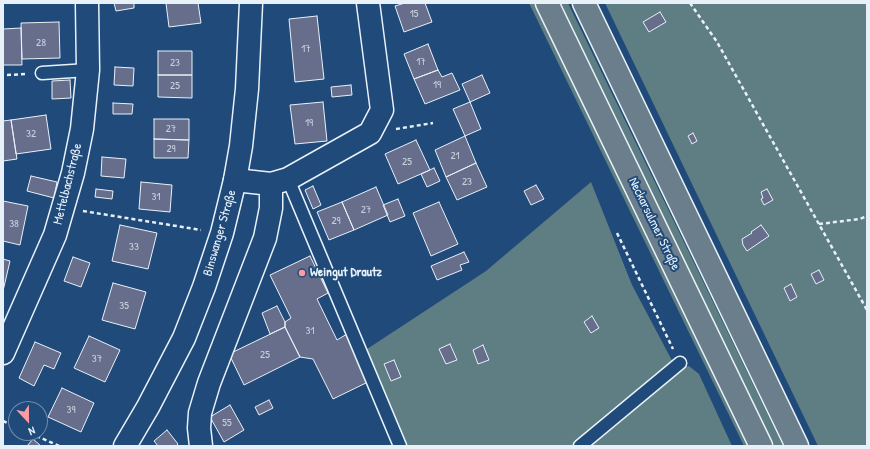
<!DOCTYPE html>
<meta charset="utf-8">
<style>
body{margin:0}
#map{position:relative;width:870px;height:449px;overflow:hidden;background:#1f4a7a;font-family:"Patrick Hand",sans-serif}
canvas{display:block}
.frame{position:absolute;inset:0;border:4px solid #e8f1f8;pointer-events:none}
.north{position:absolute;left:8px;top:401px;width:40px;height:40px;box-sizing:border-box;background:#1f4a7a;border:1px solid #6f8dac;border-radius:50%;rotate:158deg;font-size:11px;font-weight:700;line-height:16px;text-align:center;color:#e8f1f8}
.north::after{content:'';display:block;margin:auto;width:14px;height:18px;background:#ff9aa2;clip-path:polygon(50% 0,100% 100%,50% 72%,0 100%)}
</style>
<div id="map">
<canvas width="870" height="449"></canvas>
<div class="frame"></div>
<div class="north">N</div>
</div>
<script>
const ctx = document.querySelector('canvas').getContext('2d');
ctx.lineJoin = 'round';
function fillPath(path, color) {
  ctx.fillStyle = color;
  ctx.fill(path, 'evenodd');
}
function shape(rows) {
  const path = new Path2D();
  for (const r of rows) {
    path.moveTo(r[0], r[1]);
    for (let i = 2; i < r.length; i += 2) path.lineTo(r[i], r[i + 1]);
  }
  return path;
}
function stroke(path, color, width, dash) {
  ctx.strokeStyle = color;
  ctx.lineWidth = width;
  ctx.lineCap = dash ? 'butt' : 'round';
  ctx.setLineDash(dash || []);
  ctx.stroke(path);
}
function write(font, color, halo, rows, align = 'center') {
  ctx.font = font + ' "Patrick Hand",sans-serif';
  ctx.lineWidth = 4;
  ctx.setLineDash([]);
  ctx.textBaseline = 'middle';
  ctx.strokeStyle = halo;
  ctx.fillStyle = color;
  for (const [text, x, y, turn = 0] of rows) {
    ctx.save();
    ctx.translate(x, y);
    ctx.rotate((+turn || 0) * Math.PI / 180);
    ctx.textAlign = isNaN(turn) ? turn : align;
    if (halo) ctx.strokeText(text, 0, 0);
    ctx.fillText(text, 0, 0);
    ctx.restore();
  }
}
const green = shape([
 [529,3,535,3,750,446,744,446],
 [558,3,568,3,783,446,773,446],
 [605,3,867,3,867,446,818,446],
 [591,182,632,285,677,370,689,366,699,374,732,446,402,446,364,351,486,271]
]);
const building = shape([
 [114,3,134,3,134,8,116,11,114,3],
 [166,3,198,3,201,23,169,27,166,3],
 [405,3,425,3,432,22,404,32,395,6,405,3],
 [660,12,666,22,649,32,643,22,660,12],
 [317,16,324,79,295,82,289,19,317,16],
 [59,22,60,58,22,59,21,23,59,22],
 [21,28,22,65,3,65,3,29,21,28],
 [428,44,438,70,414,79,404,54,428,44],
 [158,51,192,51,192,75,158,75,158,51],
 [115,67,134,68,133,86,114,85,115,67],
 [438,70,442,77,452,73,460,90,425,104,414,79,438,70],
 [158,75,192,75,192,98,158,97,158,75],
 [482,75,490,93,470,102,462,84,482,75],
 [70,80,71,98,52,99,52,81,70,80],
 [351,85,352,95,332,97,331,87,351,85],
 [323,102,327,141,295,144,290,105,323,102],
 [470,102,481,129,465,136,453,109,470,102],
 [113,103,133,104,132,114,113,114,113,103],
 [46,115,51,149,16,154,11,120,46,115],
 [154,119,189,119,189,140,154,139,154,119],
 [11,120,17,159,3,161,3,121,11,120],
 [693,133,697,141,692,144,688,136,693,133],
 [465,136,476,163,446,177,435,150,465,136],
 [154,139,189,140,188,158,154,158,154,139],
 [416,140,430,170,398,184,385,154,416,140],
 [102,157,126,159,124,178,101,176,102,157],
 [476,163,487,187,457,200,446,177,476,163],
 [434,168,440,181,427,187,421,174,434,168],
 [31,176,57,182,54,198,27,191,31,176],
 [141,182,172,185,170,212,139,209,141,182],
 [536,185,544,199,531,205,524,191,536,185],
 [313,186,321,205,313,209,305,190,313,186],
 [376,187,388,215,354,230,342,202,376,187],
 [96,189,113,191,112,199,95,197,96,189],
 [767,189,773,200,764,205,761,199,763,198,761,192,767,189],
 [398,199,405,216,390,222,383,205,398,199],
 [3,201,28,206,20,245,3,241,3,201],
 [342,202,354,230,329,240,317,212,342,202],
 [439,202,458,244,431,256,413,213,439,202],
 [120,225,157,233,148,269,112,261,120,225],
 [761,225,769,236,747,251,743,245,742,239,752,233,751,232,761,225],
 [464,252,469,262,460,265,462,270,437,280,431,266,464,252],
 [310,256,328,293,317,299,337,340,347,334,370,381,333,399,313,359,300,357,285,327,285,322,291,318,270,275,310,256],
 [73,257,90,263,81,287,64,281,73,257],
 [3,259,10,261,3,291,3,259],
 [819,270,824,280,816,284,811,274,819,270],
 [113,283,146,292,135,329,102,320,113,283],
 [791,284,797,297,790,301,784,288,791,284],
 [277,306,285,322,285,327,270,334,262,313,277,306],
 [592,316,599,328,591,333,584,322,592,316],
 [285,327,300,357,244,385,229,354,285,327],
 [89,336,120,350,105,382,74,368,89,336],
 [35,342,61,353,54,369,44,365,34,386,19,378,35,342],
 [450,344,457,360,446,364,439,349,450,344],
 [483,345,489,360,478,364,473,350,483,345],
 [394,360,401,377,391,381,384,364,394,360],
 [62,388,94,403,81,432,48,417,62,388],
 [269,400,273,408,259,415,255,407,269,400],
 [230,405,244,430,224,442,210,417,230,405],
 [167,430,178,444,176,446,158,446,154,441,167,430],
 [33,439,41,446,27,446,33,439]
]);
const path = shape([
 [690,3,717,42,867,310],
 [7,75,27,74],
 [396,129,433,123],
 [83,211,201,230],
 [819,224,860,219,867,216],
 [617,233,673,349],
 [3,421,16,427],
 [30,433,59,446]
]);
const service = shape([
 [42,73,88,70],
 [288,179,400,446],
 [580,446,680,363]
]);
const minor = shape([
 [235,180,271,184,288,179,370,133,382,110,368,3],
 [3,353,55,235,73,173,82,129,88,70,87,3],
 [201,446,199,428,200,413,209,383,265,238,271,208,271,184]
]);
const secondary = shape([
 [125,446,148,407,184,338,204,287,222,233,235,180,241,146,247,89,251,3]
]);
const primary = shape([
 [547,3,761,446],
 [584,3,797,446]
]);
const markers = [
 [302,273,4,"#ff9aa2"]
];
const numberNames = [
 ["15",414,14],
 ["28",41,43],
 ["17",306,49],
 ["17",421,62],
 ["23",175,63],
 ["19",437,85],
 ["25",175,86],
 ["19",309,123],
 ["27",171,129],
 ["32",31,134],
 ["29",171,149],
 ["21",455,156],
 ["25",407,162],
 ["23",467,182],
 ["31",156,197],
 ["27",366,210],
 ["29",336,221],
 ["38",14,224],
 ["33",134,247],
 ["35",124,306],
 ["31",310,331],
 ["25",265,355],
 ["37",97,359],
 ["39",71,410],
 ["55",227,423]
];
const streetNames = [
 ["Mettelbachstraße",68,184,-76],
 ["Neckarsulmer Straße",654,224,64],
 ["Binswanger Straße",220,233,-74]
];
const poiNames = [
 ["Weingut Drautz",310,273]
];
fillPath(green, '#5e7e83');
fillPath(building, '#676e8b');
stroke(building, '#e8f1f8', 1);
stroke(service, '#e8f1f8', 15);
stroke(minor, '#e8f1f8', 25);
stroke(secondary, '#e8f1f8', 25);
stroke(primary, '#e8f1f8', 25);
stroke(path, '#e8f1f8', 2.5, [4, 3]);
stroke(service, '#1f4a7a', 12);
stroke(minor, '#1f4a7a', 22);
stroke(secondary, '#1f4a7a', 22);
stroke(primary, '#6b7e8b', 22);
for (const [x, y, r, color] of markers) {
  const dot = new Path2D();
  dot.arc(x, y, r, 0, 2 * Math.PI);
  ctx.fillStyle = color;
  ctx.fill(dot);
  stroke(dot, '#1f4a7a', 1.5);
}
write('11px', '#c8d0dd', null, numberNames);
write('13px', '#e8f1f8', '#1f4a7a', streetNames);
write('bold 13px', '#e8f1f8', '#1f4a7a', poiNames, 'left');
</script>
